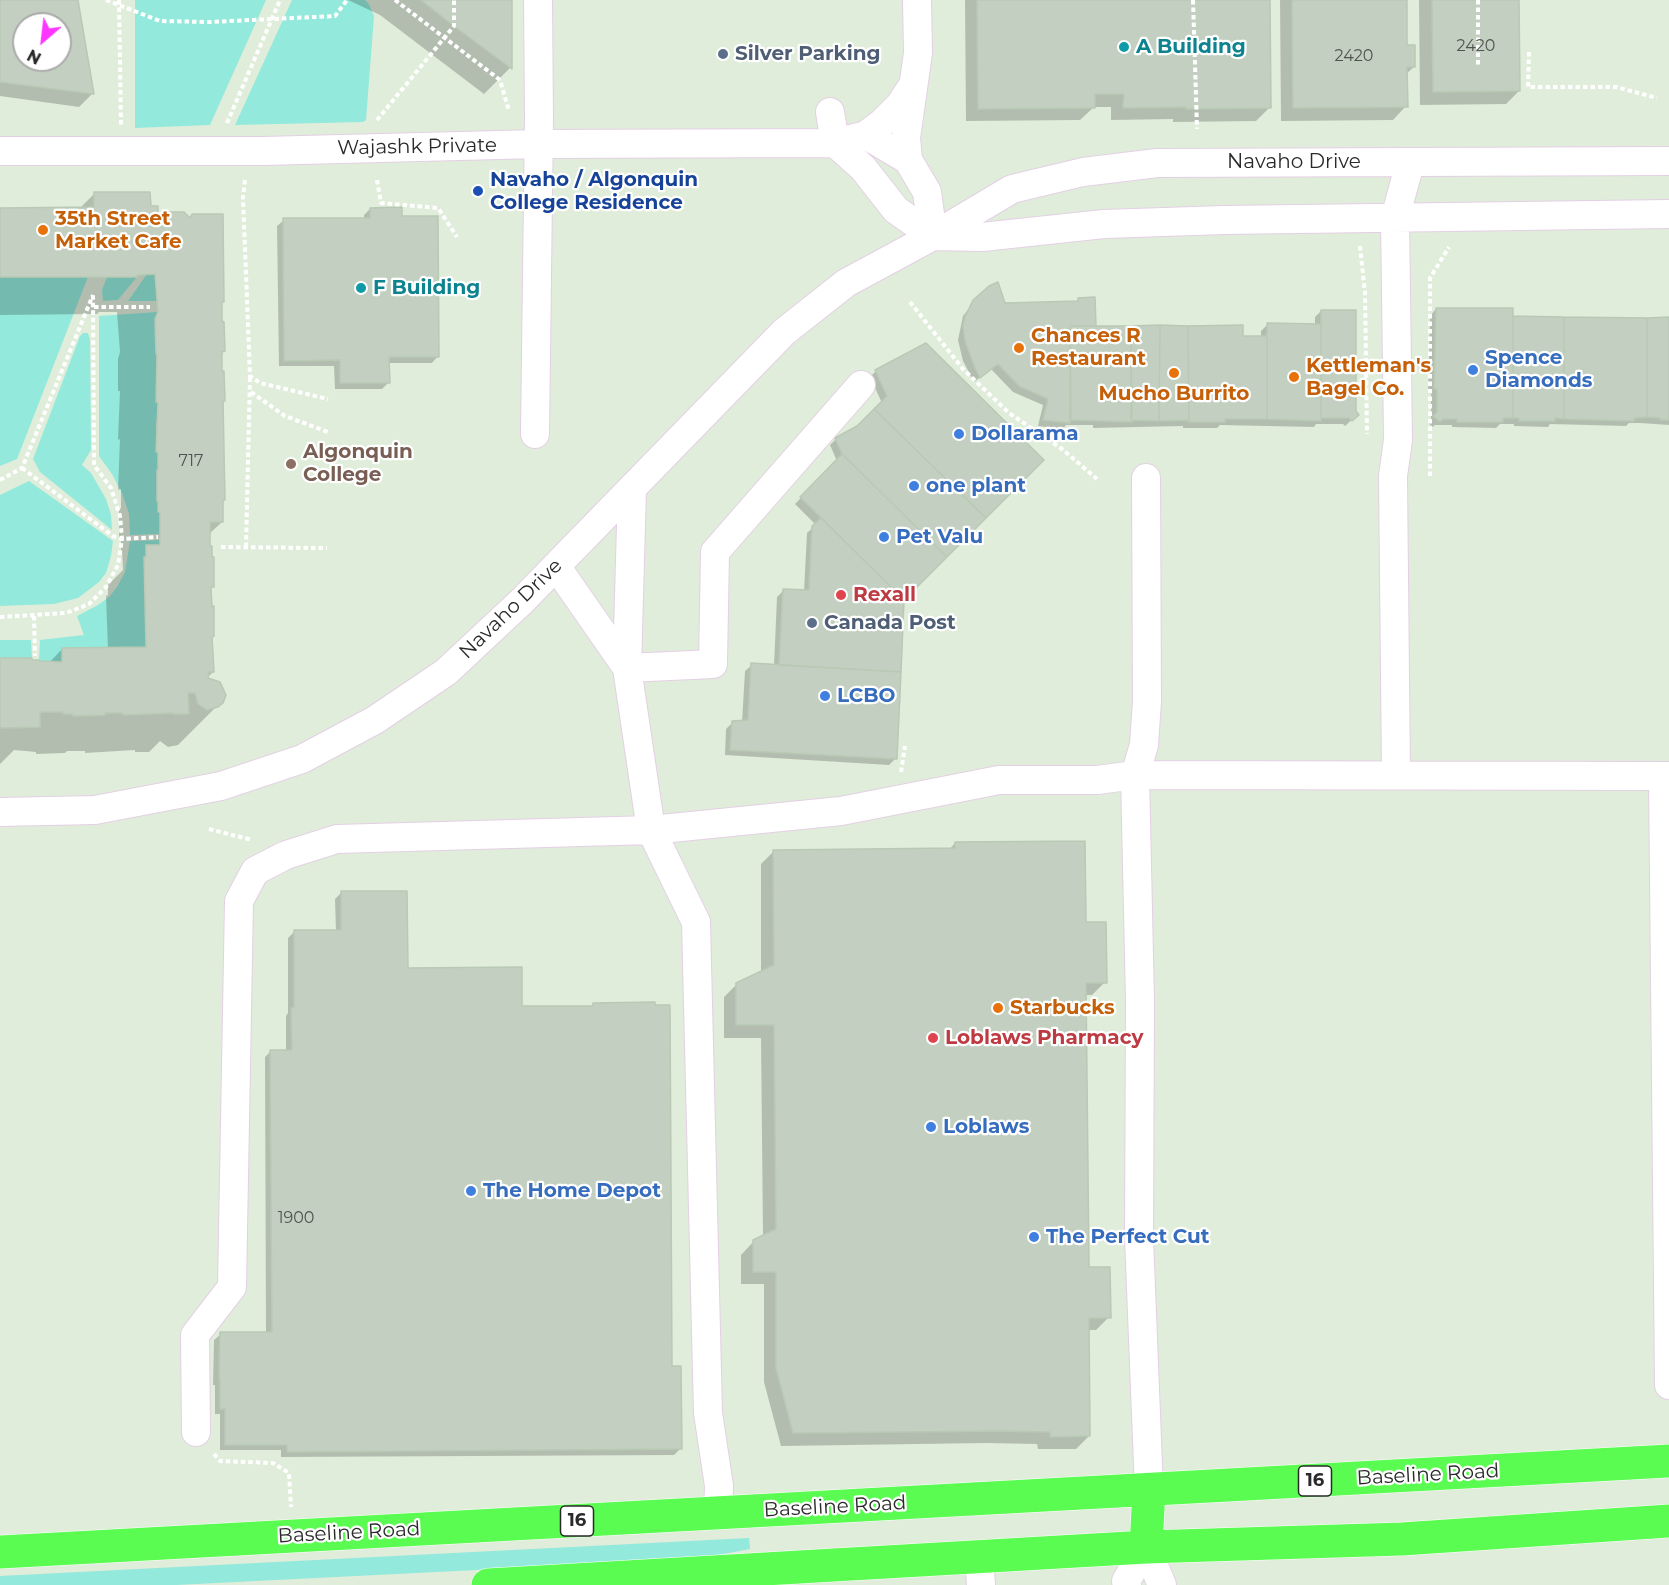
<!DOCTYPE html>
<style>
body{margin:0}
#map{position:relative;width:1669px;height:1585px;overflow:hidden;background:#e0eddb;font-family:Montserrat,sans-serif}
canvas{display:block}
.north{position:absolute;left:12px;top:12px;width:60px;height:60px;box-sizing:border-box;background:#fff;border:2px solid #aaa;border-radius:50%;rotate:208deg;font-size:16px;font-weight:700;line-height:24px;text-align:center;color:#2a2a2a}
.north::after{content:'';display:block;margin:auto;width:21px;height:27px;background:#fe36ff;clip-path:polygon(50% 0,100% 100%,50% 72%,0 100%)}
</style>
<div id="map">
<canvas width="1669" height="1585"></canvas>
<div class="north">N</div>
</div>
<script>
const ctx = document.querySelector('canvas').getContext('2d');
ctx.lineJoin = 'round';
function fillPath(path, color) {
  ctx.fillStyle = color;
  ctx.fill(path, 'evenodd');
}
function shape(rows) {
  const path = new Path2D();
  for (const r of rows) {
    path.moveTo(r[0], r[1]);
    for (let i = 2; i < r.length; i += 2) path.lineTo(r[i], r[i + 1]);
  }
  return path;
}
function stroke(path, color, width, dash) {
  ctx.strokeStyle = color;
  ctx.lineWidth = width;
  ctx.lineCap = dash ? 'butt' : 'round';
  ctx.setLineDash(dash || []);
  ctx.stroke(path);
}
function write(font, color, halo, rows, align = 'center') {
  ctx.font = font + ' Montserrat,sans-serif';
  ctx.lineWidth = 4.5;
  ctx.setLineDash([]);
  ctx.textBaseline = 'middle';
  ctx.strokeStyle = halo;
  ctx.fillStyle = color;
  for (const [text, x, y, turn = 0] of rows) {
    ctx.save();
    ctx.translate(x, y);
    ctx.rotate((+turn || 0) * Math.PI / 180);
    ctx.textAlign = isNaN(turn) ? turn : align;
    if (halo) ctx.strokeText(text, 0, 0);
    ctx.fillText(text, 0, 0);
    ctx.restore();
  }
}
const green = shape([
 [135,0,266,0,210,125,135,128],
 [292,0,365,0,369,4,374,16,366,120,363,122,235,125],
 [147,274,155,274,157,301,128,301],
 [0,277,88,277,17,459,0,466],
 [107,277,137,277,118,300,103,301,102,290],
 [157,312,156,401,158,402,158,420,156,421,156,452,158,452,157,500,160,512,160,534,130,535,129,514,122,493,112,474,99,456,99,316],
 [83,333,88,333,90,340,91,450,82,465,91,473,106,499,111,515,112,530,40,472,33,459,80,336],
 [29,481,113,541,111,556,106,573,99,582,78,598,54,604,0,606,0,495],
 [160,540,160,545,146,545,146,557,144,557,146,647,62,648,62,662,39,661,40,640,84,635,77,616,98,605,109,597,117,587,125,572,130,541],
 [0,640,31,640,32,658,0,658],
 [749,1538,750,1549,697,1559,176,1585,0,1585,0,1576]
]);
const shadow = shape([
 [0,0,77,0,92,94,79,107,0,96],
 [24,24,60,24,60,60,24,60],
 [348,0,510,0,510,68,484,94,380,15],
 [965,0,1268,0,1269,108,1256,121,1173,122,1173,119,1111,120,1111,107,1094,107,1080,120,966,121],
 [1280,0,1405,0,1406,47,1414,67,1406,74,1406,106,1393,120,1281,121],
 [1419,0,1518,0,1519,91,1506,104,1420,105],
 [94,194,149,208,157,215,220,303,222,522,208,535,212,586,210,589,213,672,206,679,217,706,178,745,168,747,160,741,149,752,135,752,135,750,85,753,85,751,67,751,65,753,36,754,36,752,14,750,0,764,0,661,49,663,62,649,108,649,106,596,108,595,108,585,123,570,122,550,121,550,121,538,119,539,119,510,121,508,121,489,118,490,120,439,118,440,120,391,118,391,118,359,120,352,117,312,99,312,97,314,0,315,0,209,79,209],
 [370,209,401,218,438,356,432,363,388,363,388,383,382,389,335,389,334,366,279,366,277,226,284,220,364,219,364,215],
 [1079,299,1094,327,1242,337,1261,337,1261,331,1267,325,1315,325,1315,317,1321,311,1354,412,1357,415,1345,426,1343,424,1316,424,1314,427,1220,425,1217,428,1183,428,1183,426,1093,428,1093,425,1066,425,1063,429,1038,426,1043,405,1013,392,991,369,974,382,963,361,958,340,963,316,974,302,1004,304,1076,302],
 [1436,309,1511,318,1669,319,1669,425,1640,423,1629,423,1626,426,1550,424,1548,427,1514,426,1514,424,1500,424,1496,428,1452,427,1452,425,1435,425,1433,427,1428,423,1431,419,1431,394,1428,394,1430,316],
 [876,371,1042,460,902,600,895,759,889,765,725,755,726,729,733,722,742,722,745,671,752,665,774,666,777,597,783,591,804,591,807,533,816,525,795,504,837,461,830,445,836,439,858,428,882,403,870,377],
 [955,843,1084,924,1105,982,1092,995,1085,995,1087,1268,1109,1317,1096,1330,1087,1330,1089,1436,1076,1449,1038,1449,1037,1444,986,1443,781,1446,764,1382,764,1284,741,1284,741,1255,754,1241,763,1237,761,1038,724,1038,724,997,737,984,761,972,761,864,774,851,949,850],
 [341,893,406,969,520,1008,590,1008,594,1004,680,1449,674,1455,281,1457,281,1450,220,1450,220,1414,215,1414,215,1385,213,1385,214,1340,221,1334,266,1333,265,1057,271,1051,286,1051,286,1016,288,1013,288,938,294,932,336,932,335,899]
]);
const building = shape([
 [0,0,78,0,94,94,0,82,0,0],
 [24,24,60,24,60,60,24,60,24,24],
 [421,0,512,0,512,69,454,26,421,0],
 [977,0,1270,0,1271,108,1186,109,1186,107,1123,108,1124,94,1095,94,1095,108,978,109,977,0],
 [1292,0,1407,0,1407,45,1415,45,1415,67,1407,67,1408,107,1293,108,1292,0],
 [1432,0,1519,0,1520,91,1433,92,1432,0],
 [94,192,150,192,151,206,158,206,158,214,166,214,166,212,184,212,190,218,192,214,223,214,224,302,222,302,222,321,224,322,225,351,222,352,222,371,224,371,225,401,223,401,225,500,223,500,223,522,210,522,210,546,212,546,212,557,214,557,214,587,211,587,212,607,214,606,214,636,212,637,214,672,209,672,208,678,220,682,226,695,223,703,218,707,207,710,198,704,195,693,188,693,189,714,173,714,173,713,123,715,123,713,105,713,105,715,73,716,73,714,63,714,63,712,40,712,40,727,0,728,0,658,32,658,32,660,39,660,39,661,62,662,62,648,146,647,144,557,146,557,146,545,160,545,160,512,158,512,158,501,157,501,157,470,158,470,158,452,156,452,158,402,156,402,157,354,156,354,155,319,158,312,155,274,137,275,137,277,0,277,0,208,94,207,94,192],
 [402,207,402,216,438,216,439,357,389,357,390,383,340,383,340,360,284,361,283,218,370,218,370,208,402,207],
 [998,282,1005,303,1078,301,1078,298,1095,297,1096,326,1070,326,1070,423,1043,420,1048,399,1019,386,998,364,980,378,975,368,965,341,963,326,965,317,973,300,989,286,998,282],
 [1436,308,1513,308,1513,418,1503,418,1503,422,1457,422,1457,419,1443,419,1440,422,1433,416,1437,412,1437,389,1434,389,1436,308],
 [1321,310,1356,310,1356,411,1359,415,1352,421,1349,418,1321,418,1321,310],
 [1513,316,1564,317,1564,419,1555,418,1555,421,1519,421,1519,418,1513,418,1513,316],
 [1564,317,1647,318,1647,417,1634,418,1634,421,1564,419,1564,317],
 [1669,317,1669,420,1660,420,1660,418,1647,417,1647,318,1669,317],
 [1267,323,1321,324,1321,421,1267,419,1267,323],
 [1160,325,1188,326,1189,420,1159,421,1160,325],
 [1160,325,1159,421,1131,420,1131,326,1160,325],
 [1243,325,1243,336,1267,336,1267,419,1225,419,1225,422,1189,422,1188,326,1243,325],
 [1070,326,1131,326,1132,422,1071,420,1070,326],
 [926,343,1044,460,986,518,874,409,887,396,875,370,926,343],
 [874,409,986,518,947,557,842,454,835,438,857,426,874,409],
 [842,454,947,557,904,600,800,497,842,454],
 [821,518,904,600,901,672,779,665,783,589,809,590,812,526,821,518],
 [751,663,901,672,897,759,730,750,732,721,748,720,751,663],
 [1085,841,1086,922,1106,922,1107,983,1086,983,1089,1267,1110,1267,1111,1318,1089,1318,1090,1436,1050,1437,1050,1432,1000,1431,793,1433,776,1368,776,1272,753,1272,753,1240,776,1229,774,1025,736,1025,736,983,774,965,773,850,955,848,955,842,1085,841],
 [341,891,407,891,408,968,522,967,522,1006,593,1006,593,1003,655,1002,655,1005,670,1005,672,1366,681,1366,682,1449,287,1452,287,1445,225,1445,225,1409,220,1409,220,1379,219,1379,220,1332,272,1332,270,1050,292,1050,291,1008,294,1008,294,930,341,930,341,891]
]);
const path = shape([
 [119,0,121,125],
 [395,0,500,80,509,111],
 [1193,0,1197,129],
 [1478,0,1478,67],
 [1529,52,1528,87,1616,87,1657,98],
 [377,120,454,26,454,0],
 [227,123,280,0],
 [245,180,243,197,250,376,260,383,328,399],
 [377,180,381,203,438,208,457,237],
 [1360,246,1365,293,1367,434],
 [910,302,963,369,1009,413,1062,449,1097,479],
 [94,307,150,307],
 [251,392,285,416,328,432],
 [22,468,113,536,122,539,158,537],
 [1430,476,1430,278,1449,247],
 [0,480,22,468,93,295],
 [221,547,327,548],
 [246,547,250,377],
 [34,616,35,656],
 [0,617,66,613,89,604,106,587,118,565,122,539,120,516,111,488,94,465,93,294],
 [901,772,905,746],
 [209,829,252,840],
 [214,1454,220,1461,273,1463,289,1473,291,1507]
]);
const minor = shape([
 [830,112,835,143],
 [866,135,908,160,927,192,933,236],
 [835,143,863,168,896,210,933,236],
 [0,151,263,151,538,144,835,143,866,135,882,123,900,105,913,85],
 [908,160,906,138,918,53,917,0],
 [933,236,982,237,1104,224,1224,220,1669,214],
 [535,434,539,118,538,0],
 [1146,478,1147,701,1144,745,1135,775,1140,1001,1139,1238,1149,1490],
 [632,489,627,668,651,830,696,922,708,1413,719,1486,718,1513],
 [556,566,627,668],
 [627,668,713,664,715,552,861,385],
 [1396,775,1393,476,1398,440,1395,218,1410,163],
 [1663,776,1669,1385],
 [0,812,95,810,221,786,302,759,375,720,446,672,522,601,784,332,846,283,933,236,1012,189,1083,172,1157,163,1669,161],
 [196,1432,195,1335,232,1287,239,901,255,871,286,855,337,839,651,830,841,811,999,780,1097,780,1135,775,1669,776],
 [1146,1547,1162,1585],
 [979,1557,981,1585],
 [1127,1585,1126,1581,1146,1547]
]);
const major = shape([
 [1146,1547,1149,1490],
 [0,1552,1669,1461],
 [488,1585,1146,1547,1402,1539,1669,1521]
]);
const pathBridge = shape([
 [106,0,160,21,209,22,335,16,347,0]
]);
const markers = [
 [1124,47,6,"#0f9aa8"],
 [723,54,6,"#5c6f8a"],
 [478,191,6,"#1a4fb4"],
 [43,230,6,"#e8710a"],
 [361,288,6,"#0f9aa8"],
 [1019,348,6,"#e8710a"],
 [1473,370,6,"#3f7fe0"],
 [1174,373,6,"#e8710a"],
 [1294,377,6,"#e8710a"],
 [959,434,6,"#3f7fe0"],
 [291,464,6,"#8d6e63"],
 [914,486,6,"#3f7fe0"],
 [884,537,6,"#3f7fe0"],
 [841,595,6,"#e0444e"],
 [812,623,6,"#5c6f8a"],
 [825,696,6,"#3f7fe0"],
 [998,1008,6,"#e8710a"],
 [933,1038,6,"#e0444e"],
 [931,1127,6,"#3f7fe0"],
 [471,1191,6,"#3f7fe0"],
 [1034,1237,6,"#3f7fe0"]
];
const numberNames = [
 ["2420",1476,46],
 ["2420",1354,56],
 ["717",191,461],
 ["1900",296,1218]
];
const shields = [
 [1315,1481,33],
 [577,1521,33]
];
const shieldNames = [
 ["16",1315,1481],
 ["16",577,1521]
];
const cultureNames = [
 ["A Building",1136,47],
 ["F Building",373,288]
];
const serviceNames = [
 ["Silver Parking",735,54],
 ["Canada Post",824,623]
];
const streetNames = [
 ["Wajashk Private",417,147,-1],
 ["Navaho Drive",1294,162],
 ["Navaho Drive",511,609,-44],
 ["Baseline Road",1428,1475,-3],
 ["Baseline Road",835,1507,-3],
 ["Baseline Road",349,1533,-3]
];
const transitNames = [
 ["Navaho / Algonquin",490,180],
 ["College Residence",490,203]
];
const foodNames = [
 ["35th Street",55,219],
 ["Market Cafe",55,242],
 ["Chances R",1031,336],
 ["Restaurant",1031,359],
 ["Kettleman's",1306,366],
 ["Bagel Co.",1306,389],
 ["Mucho Burrito",1174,394,"center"],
 ["Starbucks",1010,1008]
];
const shopNames = [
 ["Spence",1485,358],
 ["Diamonds",1485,381],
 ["Dollarama",971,434],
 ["one plant",926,486],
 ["Pet Valu",896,537],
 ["LCBO",837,696],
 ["Loblaws",943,1127],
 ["The Home Depot",483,1191],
 ["The Perfect Cut",1046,1237]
];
const educationNames = [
 ["Algonquin",303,452],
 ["College",303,475]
];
const healthNames = [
 ["Rexall",853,595],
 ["Loblaws Pharmacy",945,1038]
];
fillPath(green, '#93e9db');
fillPath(shadow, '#0003');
fillPath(building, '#c3d0c1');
stroke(building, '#b8c9b4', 1.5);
stroke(minor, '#e4d0e4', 30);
stroke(major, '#fff', 34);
stroke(path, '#fff', 4, [4.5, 3]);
stroke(minor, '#fff', 28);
stroke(major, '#5bfc52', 33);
stroke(pathBridge, '#fff', 4, [4.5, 3]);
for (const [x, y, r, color] of markers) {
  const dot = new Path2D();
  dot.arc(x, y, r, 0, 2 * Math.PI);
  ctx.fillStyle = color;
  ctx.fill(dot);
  stroke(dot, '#fff', 2);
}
write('16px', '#505450', null, numberNames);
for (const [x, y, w] of shields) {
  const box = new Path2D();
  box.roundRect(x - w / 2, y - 15, w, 30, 4.5);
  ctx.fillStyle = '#fff';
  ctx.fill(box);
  stroke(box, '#2a2a2a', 1.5);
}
write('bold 18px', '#2a2a2a', null, shieldNames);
write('bold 20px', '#0d838f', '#fff', cultureNames, 'left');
write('bold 20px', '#4e5e75', '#fff', serviceNames, 'left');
write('20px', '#2a2a2a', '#fff', streetNames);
write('bold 20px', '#164399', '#fff', transitNames, 'left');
write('bold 20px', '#c56008', '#fff', foodNames, 'left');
write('bold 20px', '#366cbe', '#fff', shopNames, 'left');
write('bold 20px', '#785e54', '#fff', educationNames, 'left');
write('bold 20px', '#be3a42', '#fff', healthNames, 'left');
</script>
